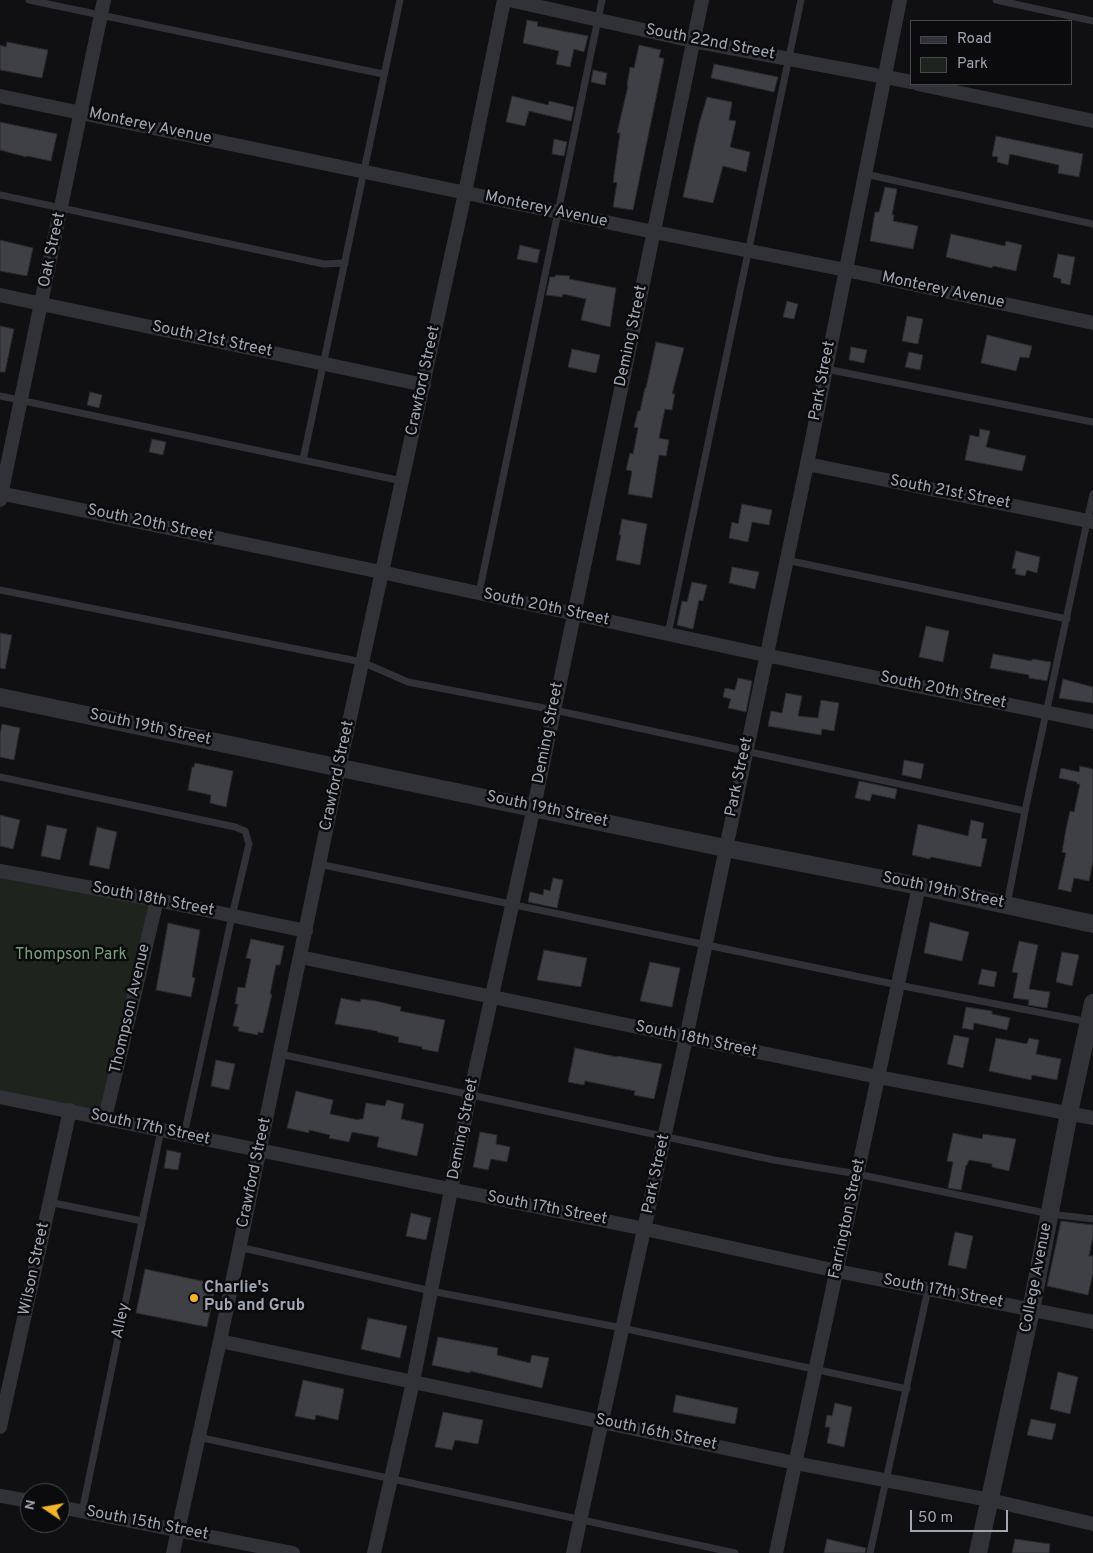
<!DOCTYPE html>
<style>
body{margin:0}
#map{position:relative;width:1093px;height:1553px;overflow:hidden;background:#101012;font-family:Overpass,sans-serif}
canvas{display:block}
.legend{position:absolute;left:910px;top:20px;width:162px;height:65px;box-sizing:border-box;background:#0b0b0d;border:1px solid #47494f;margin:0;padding:6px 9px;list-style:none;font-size:15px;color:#a1a6b3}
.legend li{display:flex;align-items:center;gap:10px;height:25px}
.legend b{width:25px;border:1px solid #47494f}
.north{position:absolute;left:20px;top:1483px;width:50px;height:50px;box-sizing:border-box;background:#0b0b0d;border:1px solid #47494f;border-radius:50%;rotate:282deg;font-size:14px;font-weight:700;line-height:20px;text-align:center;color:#a1a6b3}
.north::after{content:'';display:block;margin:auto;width:18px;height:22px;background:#f2b428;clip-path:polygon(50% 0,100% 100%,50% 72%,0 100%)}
.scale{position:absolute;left:910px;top:1510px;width:98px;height:22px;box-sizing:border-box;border:2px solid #a1a6b3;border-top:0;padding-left:6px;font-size:15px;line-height:18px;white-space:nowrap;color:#a1a6b3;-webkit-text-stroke:4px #0b0b0d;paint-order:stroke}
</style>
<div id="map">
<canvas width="1093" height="1553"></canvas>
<ul class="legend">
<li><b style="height:6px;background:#313237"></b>Road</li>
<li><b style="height:14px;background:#1d241e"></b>Park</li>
</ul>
<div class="north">N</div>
<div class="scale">50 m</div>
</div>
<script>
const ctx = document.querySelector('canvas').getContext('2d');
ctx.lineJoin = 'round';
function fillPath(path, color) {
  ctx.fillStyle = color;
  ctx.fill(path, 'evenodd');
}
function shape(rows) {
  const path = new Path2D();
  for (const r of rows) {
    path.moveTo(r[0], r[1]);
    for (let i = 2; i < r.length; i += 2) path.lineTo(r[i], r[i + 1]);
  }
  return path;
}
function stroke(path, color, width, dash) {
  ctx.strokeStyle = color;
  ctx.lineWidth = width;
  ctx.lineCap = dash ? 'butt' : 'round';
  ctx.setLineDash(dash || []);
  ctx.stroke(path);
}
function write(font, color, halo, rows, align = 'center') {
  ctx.font = font + ' Overpass,sans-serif';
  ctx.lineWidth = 5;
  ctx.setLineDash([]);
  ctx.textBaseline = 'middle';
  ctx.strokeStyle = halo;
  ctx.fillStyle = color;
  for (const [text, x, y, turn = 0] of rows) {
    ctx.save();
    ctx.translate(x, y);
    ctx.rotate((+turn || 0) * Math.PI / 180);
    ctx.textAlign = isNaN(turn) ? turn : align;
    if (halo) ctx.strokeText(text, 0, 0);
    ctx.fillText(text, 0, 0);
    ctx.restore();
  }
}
const green = shape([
 [0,871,157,900,105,1118,0,1098]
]);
const building = shape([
 [527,20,538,22,537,26,588,36,584,52,574,49,570,67,556,64,559,51,523,43,527,20],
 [7,42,48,50,42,78,0,70,0,45,6,47,7,42],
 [639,45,661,50,659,57,664,59,633,210,613,207,617,183,613,182,620,133,617,133,628,86,627,86,630,67,634,68,639,45],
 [714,64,778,77,774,92,711,78,714,64],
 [593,70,607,73,605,85,591,82,593,70],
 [512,96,548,105,549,101,574,107,571,121,529,111,525,126,506,122,512,96],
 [707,97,732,102,729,120,736,121,730,147,750,152,746,172,723,166,713,203,683,197,699,124,707,97],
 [0,122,57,134,51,161,27,156,26,157,0,150,0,122],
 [996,136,1083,154,1079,177,1058,173,1059,165,1010,154,1008,165,997,162,998,157,992,156,996,136],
 [554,139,567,142,564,156,552,154,554,139],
 [885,187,897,189,892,215,894,215,893,221,918,226,913,249,870,241,875,212,879,212,885,187],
 [951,234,1005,246,1006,241,1022,245,1016,271,993,266,992,268,946,257,951,234],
 [0,240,33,248,27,276,0,271,0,240],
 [520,245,540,250,537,263,517,259,520,245],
 [1058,254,1075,257,1070,285,1061,283,1061,279,1053,277,1058,254],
 [556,275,570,276,569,279,616,288,610,327,581,320,586,299,563,294,562,297,546,295,550,277,555,277,556,275],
 [787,301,798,304,794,319,783,317,787,301],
 [907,316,923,319,918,344,902,341,907,316],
 [0,326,14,329,5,372,0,372,0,326],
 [987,335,1032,346,1029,358,1020,357,1016,371,981,363,987,335],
 [656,342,684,348,672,394,675,394,672,410,665,409,659,438,669,440,666,456,659,455,652,498,628,494,632,471,626,470,630,453,633,454,638,428,634,427,638,411,640,411,645,388,646,388,656,342],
 [851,347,867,350,864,363,849,360,851,347],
 [572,349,600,355,596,373,568,367,572,349],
 [909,352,923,355,920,370,905,367,909,352],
 [90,392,102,395,99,408,87,405,90,392],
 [980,429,990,431,986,447,1026,456,1022,471,965,460,970,435,979,437,980,429],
 [152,439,166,442,163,455,149,452,152,439],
 [742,504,772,510,769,525,752,522,748,542,729,538,732,522,738,524,742,504],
 [622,519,647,524,640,565,616,560,621,535,619,535,622,519],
 [1016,551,1040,557,1037,573,1027,570,1025,576,1015,574,1016,569,1012,568,1016,551],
 [732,567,759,572,755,589,729,583,732,567],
 [692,582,707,585,703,601,699,600,693,629,677,625,682,601,687,602,692,582],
 [926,626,949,631,943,662,919,657,926,626],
 [0,633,12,635,5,669,0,668,0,633],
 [993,654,1032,661,1032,659,1051,662,1047,681,1029,678,1029,675,990,668,993,654],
 [738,678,752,681,746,712,728,708,731,699,723,697,725,688,735,690,738,678],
 [1063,679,1093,687,1093,703,1059,698,1063,679],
 [786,693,802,696,798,716,818,718,821,700,839,703,834,731,822,729,821,735,768,726,771,711,782,713,786,693],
 [2,724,20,728,14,760,0,757,0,734,2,724],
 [904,760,924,764,921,779,902,775,904,760],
 [195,763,233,771,226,807,210,803,211,795,188,790,192,767,194,767,195,763],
 [1080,766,1093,769,1093,861,1089,881,1074,878,1071,892,1058,889,1066,853,1062,852,1066,829,1070,811,1074,812,1080,784,1077,784,1077,782,1059,778,1061,768,1079,772,1080,766],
 [859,781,897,789,895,799,872,794,870,801,855,798,859,781],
 [0,815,20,820,13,849,0,846,0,815],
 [971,820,984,823,981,838,987,839,981,867,931,857,930,859,912,855,918,824,968,836,971,820],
 [47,825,67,829,60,860,41,856,47,825],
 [97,827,117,832,109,869,89,865,97,827],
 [553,878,563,880,557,908,528,902,530,892,543,895,544,889,550,891,553,878],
 [930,922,969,932,962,961,924,953,930,922],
 [168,923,200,930,192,977,195,978,191,997,156,990,168,923],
 [251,939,284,946,280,965,276,965,270,994,272,994,263,1033,258,1032,258,1035,238,1031,239,1027,233,1026,238,1004,235,1004,238,987,245,988,251,959,246,958,251,939],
 [1019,941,1038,945,1029,989,1050,992,1047,1008,1028,1005,1029,1000,1013,998,1018,973,1012,972,1019,941],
 [544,950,587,958,581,987,537,980,544,950],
 [1062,952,1079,955,1072,986,1056,982,1062,952],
 [650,962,680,968,672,1007,640,1001,650,962],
 [982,969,997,972,994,987,978,984,982,969],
 [341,998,360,1002,361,999,376,1001,401,1007,400,1011,445,1020,438,1052,422,1049,422,1047,398,1042,399,1037,377,1032,377,1031,335,1024,341,998],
 [966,1007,992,1011,992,1014,1010,1018,1007,1030,974,1023,973,1030,962,1028,966,1007],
 [954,1035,969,1038,963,1068,947,1064,954,1035],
 [996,1038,1027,1044,1029,1038,1039,1040,1036,1054,1061,1059,1057,1080,1032,1075,1031,1080,989,1071,996,1038],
 [575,1048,617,1057,617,1056,662,1064,654,1099,634,1095,635,1091,585,1081,584,1085,568,1082,575,1048],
 [216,1060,235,1064,229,1090,211,1086,216,1060],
 [296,1091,333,1100,330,1114,359,1120,359,1119,363,1119,366,1103,385,1106,387,1100,404,1104,401,1119,424,1124,417,1156,377,1147,379,1137,352,1132,349,1142,329,1138,330,1135,309,1130,309,1133,287,1128,296,1091],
 [480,1132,497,1135,496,1144,510,1147,507,1162,491,1159,488,1170,473,1167,480,1132],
 [953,1133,982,1139,983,1134,1016,1139,1009,1171,992,1167,992,1164,969,1160,967,1165,966,1165,961,1190,948,1188,953,1162,947,1161,953,1133],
 [167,1150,181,1153,178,1170,164,1168,167,1150],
 [411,1213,431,1218,426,1240,406,1236,411,1213],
 [1061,1221,1093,1225,1093,1236,1089,1256,1093,1256,1093,1273,1088,1295,1047,1286,1061,1221],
 [955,1232,973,1236,966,1269,948,1265,955,1232],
 [145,1269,216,1284,207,1327,136,1313,145,1269],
 [368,1318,407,1326,400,1358,361,1349,368,1318],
 [438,1337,498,1348,497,1355,530,1363,532,1355,549,1358,542,1388,470,1371,470,1373,432,1365,438,1337],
 [1058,1372,1078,1377,1070,1414,1050,1409,1058,1372],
 [303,1380,344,1389,338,1420,316,1415,315,1420,295,1416,303,1380],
 [676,1395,738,1408,735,1424,673,1412,676,1395],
 [835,1403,852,1407,844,1447,827,1443,830,1427,825,1427,827,1415,832,1416,835,1403],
 [443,1412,483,1420,478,1444,455,1440,452,1450,435,1447,443,1412],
 [1031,1419,1056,1424,1052,1440,1027,1435,1031,1419],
 [827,1539,866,1548,865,1553,824,1553,827,1539],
 [1015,1539,1050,1544,1049,1553,1012,1553,1015,1539]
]);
const service = shape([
 [29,0,383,74],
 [996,0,1093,21],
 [865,174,1093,224],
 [0,195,324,264,345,263],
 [826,369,1093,422],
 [0,396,402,481],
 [303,460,400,0],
 [786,560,1067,619],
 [0,590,362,662,408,682,554,710,1025,811],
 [479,593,602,0],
 [668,634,801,0],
 [0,777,235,827,245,831,249,844,232,916,184,1135],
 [319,864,898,985,1089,1022],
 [1007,905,1025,811,1093,494],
 [280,1054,774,1160,857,1174,1050,1214,1093,1219],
 [49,1202,142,1221],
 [239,1247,431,1291,622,1328,907,1389],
 [198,1437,735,1553],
 [82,1512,161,1130],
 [870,1553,928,1289]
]);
const minor = shape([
 [509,0,693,41,912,82],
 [918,84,1093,121],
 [0,96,654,232,846,270,1093,323],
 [0,295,424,385],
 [807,464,1093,522],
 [0,493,381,572,765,655,1093,722],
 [0,500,104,0],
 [0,871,157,900,306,931],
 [300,957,878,1077,1093,1118],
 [0,1097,645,1229,837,1271,1093,1322],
 [105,1118,157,900],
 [220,1341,795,1463,990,1500,1093,1524],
 [0,1427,70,1110],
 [0,1496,30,1501],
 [60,1507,293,1553],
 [173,1553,220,1341,339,768,465,193,504,0],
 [374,1553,413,1382,470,1094,534,807,702,0],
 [573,1553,686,1038,807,464,900,0],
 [776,1553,919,886]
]);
const tertiary = shape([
 [0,697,725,848,919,886,1093,924],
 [978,1553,1031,1310,1069,1113,1093,1003]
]);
const markers = [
 [194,1298,5,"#f2b428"]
];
const streetNames = [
 ["South 22nd Street",710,43,11],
 ["Monterey Avenue",150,127,12],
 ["Monterey Avenue",546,210,12],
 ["Oak Street",53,250,-78],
 ["Monterey Avenue",943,291,12],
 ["Deming Street",632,336,-78],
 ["South 21st Street",212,340,12],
 ["Crawford Street",424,381,-78],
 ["Park Street",823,381,-79],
 ["South 21st Street",950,493,11],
 ["South 20th Street",150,524,12],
 ["South 20th Street",546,608,12],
 ["South 20th Street",943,691,12],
 ["South 19th Street",150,728,12],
 ["Deming Street",549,733,-79],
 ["Crawford Street",338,776,-78],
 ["Park Street",740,777,-78],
 ["South 19th Street",547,810,12],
 ["South 19th Street",943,891,12],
 ["South 18th Street",153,900,11],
 ["Thompson Avenue",131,1009,-77],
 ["South 18th Street",696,1040,12],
 ["South 17th Street",150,1128,12],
 ["Deming Street",464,1129,-79],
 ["Crawford Street",255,1173,-78],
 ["Park Street",657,1174,-78],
 ["South 17th Street",547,1209,11],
 ["Farrington Street",848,1219,-78],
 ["Wilson Street",35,1269,-78],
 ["College Avenue",1037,1278,-79],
 ["South 17th Street",943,1292,11],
 ["Alley",122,1321,-78],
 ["South 16th Street",656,1433,12],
 ["South 15th Street",147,1524,11]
];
const parkNames = [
 ["Thompson Park",71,956]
];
const poiNames = [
 ["Charlie's",204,1289],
 ["Pub and Grub",204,1307]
];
fillPath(green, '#1d241e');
fillPath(building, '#3f4045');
stroke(building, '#2a2a2e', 1);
stroke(service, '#313237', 7);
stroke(minor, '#313237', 14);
stroke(tertiary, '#313237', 18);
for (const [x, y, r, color] of markers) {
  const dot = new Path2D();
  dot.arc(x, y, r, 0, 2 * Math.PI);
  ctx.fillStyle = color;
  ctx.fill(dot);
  stroke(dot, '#0b0b0d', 2);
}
write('16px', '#a1a6b3', '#0b0b0d', streetNames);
write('16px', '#789e7b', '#0b0b0d', parkNames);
write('bold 16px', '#a1a6b3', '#0b0b0d', poiNames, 'left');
</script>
